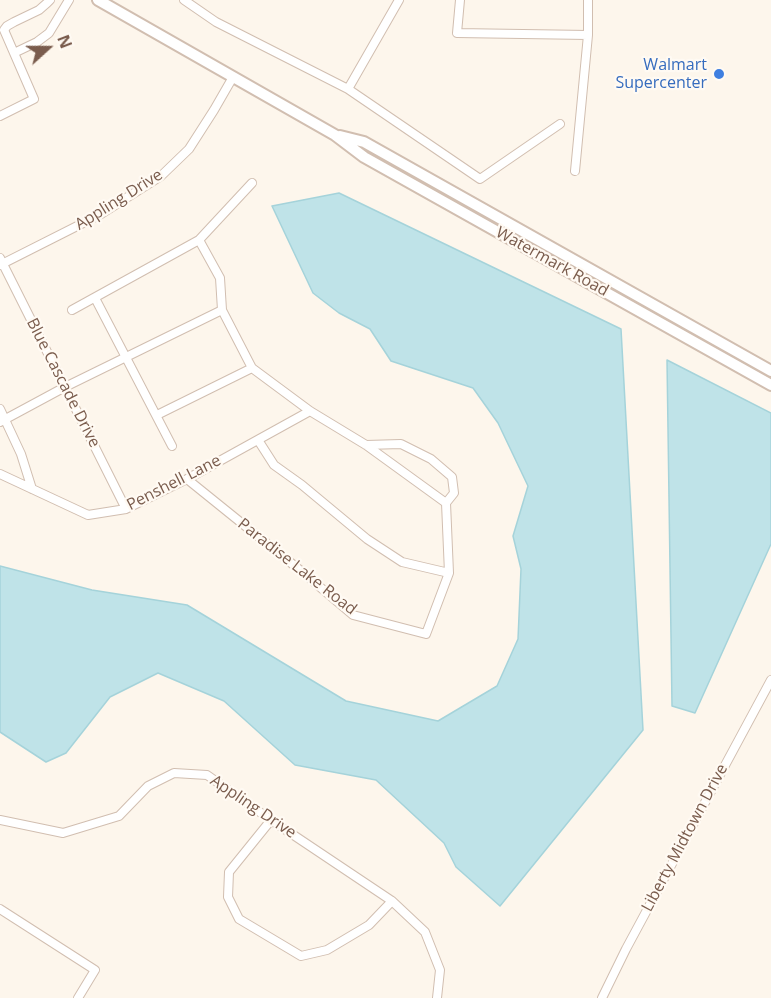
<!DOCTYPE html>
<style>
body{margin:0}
#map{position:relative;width:771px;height:998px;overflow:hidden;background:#fdf6ec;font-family:"Open Sans",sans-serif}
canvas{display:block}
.north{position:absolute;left:18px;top:18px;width:60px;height:60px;-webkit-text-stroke:4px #fffaf3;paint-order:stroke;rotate:69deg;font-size:16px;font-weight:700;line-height:24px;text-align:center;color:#7a5c4d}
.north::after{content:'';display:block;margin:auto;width:21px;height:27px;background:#7a5c4d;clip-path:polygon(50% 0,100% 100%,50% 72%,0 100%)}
</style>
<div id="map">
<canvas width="771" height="998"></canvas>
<div class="north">N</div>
</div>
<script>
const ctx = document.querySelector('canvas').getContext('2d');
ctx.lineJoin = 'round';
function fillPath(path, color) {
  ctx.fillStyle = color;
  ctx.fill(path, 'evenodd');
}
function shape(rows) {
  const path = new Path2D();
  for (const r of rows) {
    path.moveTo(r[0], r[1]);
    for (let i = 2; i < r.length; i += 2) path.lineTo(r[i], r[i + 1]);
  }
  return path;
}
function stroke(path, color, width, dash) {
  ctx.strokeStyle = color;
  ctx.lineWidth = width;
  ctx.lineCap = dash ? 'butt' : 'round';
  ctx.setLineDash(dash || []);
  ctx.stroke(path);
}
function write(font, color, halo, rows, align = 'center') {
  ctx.font = font + ' "Open Sans",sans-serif';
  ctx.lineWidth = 4.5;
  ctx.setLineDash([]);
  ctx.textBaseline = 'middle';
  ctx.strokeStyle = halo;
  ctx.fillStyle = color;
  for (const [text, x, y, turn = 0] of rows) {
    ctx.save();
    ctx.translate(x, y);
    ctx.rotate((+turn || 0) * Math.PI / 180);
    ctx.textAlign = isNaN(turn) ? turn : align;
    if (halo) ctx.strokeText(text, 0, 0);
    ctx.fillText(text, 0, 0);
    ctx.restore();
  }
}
const water = shape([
 [339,193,621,329,643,730,500,906,456,867,444,843,376,780,295,765,224,701,158,673,110,697,66,753,46,762,0,732,0,566,92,590,187,605,346,701,438,721,497,686,518,639,521,569,513,536,528,486,498,423,473,388,391,361,370,329,339,313,313,293,272,206,339,193],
 [667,360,771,413,771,544,695,713,672,706,667,360]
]);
const minor = shape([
 [184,0,216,22,348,89,480,179,560,124],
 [460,0,457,33,588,35],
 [14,53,37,42,49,33,69,0],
 [348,89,399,0],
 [0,116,34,99,4,30,7,26,14,22,39,10,47,3,50,0],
 [575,171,588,35,588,0],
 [0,258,126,509],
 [0,265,101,214,161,176,189,149,214,110,233,77],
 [95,298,172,446],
 [72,310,199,240,252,183],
 [0,409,21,454,32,489],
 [157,415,252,368],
 [0,422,65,387,222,310],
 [258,440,274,465,302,485,367,539,402,562,449,573],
 [366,445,401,444,431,459,452,477,454,493,446,503],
 [0,474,88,515,126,509,187,479,310,411],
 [187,479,301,571,353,615,426,634,449,573,446,503,366,445,310,411,252,368,222,310,220,278,199,240],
 [0,820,63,833,119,816,148,786,174,773,207,775,271,820,392,901,425,932,440,970,437,998],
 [271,820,229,872,228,897,239,919,301,956,327,950,369,925,392,901],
 [0,909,95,970,78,998],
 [602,998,626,949,771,680]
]);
const tertiary = shape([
 [98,0,335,135,364,157,771,385],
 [340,136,364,142,771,371]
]);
const markers = [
 [719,74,6,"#3f7fe0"]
];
const shopNames = [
 ["Walmart",707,65],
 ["Supercenter",707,83]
];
const streetNames = [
 ["Appling Drive",119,200,-32],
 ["Watermark Road",552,262,29],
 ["Blue Cascade Drive",63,383,63],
 ["Penshell Lane",174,483,-27],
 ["Paradise Lake Road",297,567,38],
 ["Appling Drive",253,807,34],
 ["Liberty Midtown Drive",685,838,-62]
];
fillPath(water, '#bfe3e8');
stroke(water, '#a5d3da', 1.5);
stroke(minor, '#d1beb0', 10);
stroke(tertiary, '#d1beb0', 14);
stroke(minor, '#fff', 8);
stroke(tertiary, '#fff', 10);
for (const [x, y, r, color] of markers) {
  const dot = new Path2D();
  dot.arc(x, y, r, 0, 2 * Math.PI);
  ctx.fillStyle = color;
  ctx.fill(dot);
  stroke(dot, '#fffaf3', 2);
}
write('16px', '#366cbe', '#fffaf3', shopNames, 'right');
write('16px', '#7a5c4d', '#fffaf3', streetNames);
</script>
